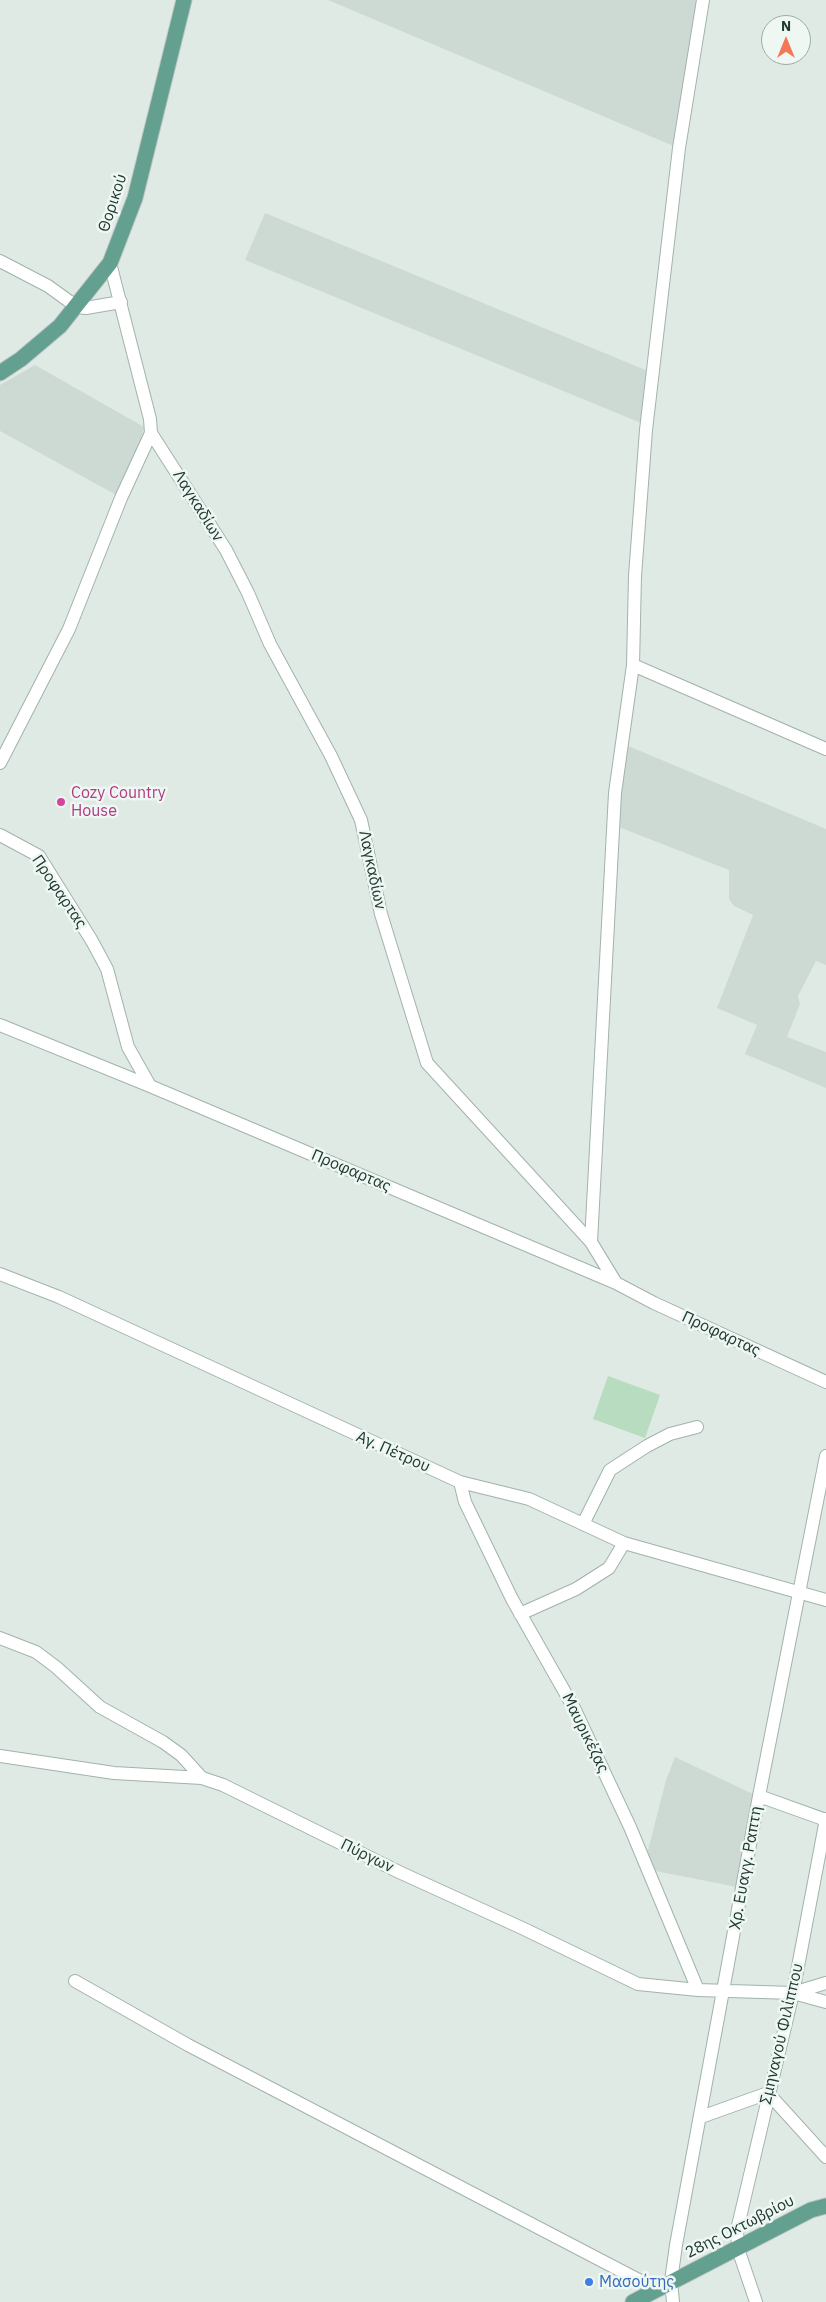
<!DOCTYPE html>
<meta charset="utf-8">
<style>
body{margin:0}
#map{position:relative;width:826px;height:2302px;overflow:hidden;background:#dfeae5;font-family:"IBM Plex Sans",sans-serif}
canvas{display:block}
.north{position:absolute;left:761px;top:15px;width:50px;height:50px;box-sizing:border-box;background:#eff7f3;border:1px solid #9caba6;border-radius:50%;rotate:0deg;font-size:14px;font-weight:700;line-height:20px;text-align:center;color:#203a33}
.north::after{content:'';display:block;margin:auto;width:18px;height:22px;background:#f37855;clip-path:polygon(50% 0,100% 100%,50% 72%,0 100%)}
</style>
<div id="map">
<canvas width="826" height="2302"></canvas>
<div class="north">N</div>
</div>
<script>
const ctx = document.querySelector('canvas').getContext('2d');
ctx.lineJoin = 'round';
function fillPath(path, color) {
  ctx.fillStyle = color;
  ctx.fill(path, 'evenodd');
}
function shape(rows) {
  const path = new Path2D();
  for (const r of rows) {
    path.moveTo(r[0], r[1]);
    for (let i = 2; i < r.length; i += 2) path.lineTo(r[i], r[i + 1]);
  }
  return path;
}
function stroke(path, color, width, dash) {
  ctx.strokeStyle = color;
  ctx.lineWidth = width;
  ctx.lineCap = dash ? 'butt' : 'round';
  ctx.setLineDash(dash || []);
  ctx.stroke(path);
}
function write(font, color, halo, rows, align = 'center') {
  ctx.font = font + ' "IBM Plex Sans",sans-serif';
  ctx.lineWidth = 5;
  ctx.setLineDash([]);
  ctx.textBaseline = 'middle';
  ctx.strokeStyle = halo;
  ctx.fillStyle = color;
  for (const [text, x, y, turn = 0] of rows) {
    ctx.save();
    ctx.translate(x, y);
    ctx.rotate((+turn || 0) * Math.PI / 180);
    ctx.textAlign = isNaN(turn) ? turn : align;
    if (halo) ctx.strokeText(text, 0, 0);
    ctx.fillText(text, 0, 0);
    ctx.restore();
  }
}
const built = shape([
 [328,0,699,0,676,147],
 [265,213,648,371,641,423,245,260],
 [35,365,144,427,142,438,118,496,0,431,0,385],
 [626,745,826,829,826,965,816,961,798,996,800,1004,787,1037,826,1052,826,1088,745,1054,757,1025,717,1008,753,915,734,906,729,899,729,870,616,826],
 [675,1757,753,1794,737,1887,650,1870,646,1858,666,1780]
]);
const green = shape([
 [608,1376,660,1395,645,1438,593,1419]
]);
const minor = shape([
 [0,261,48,286,77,307,86,308,121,302],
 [151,433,226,550,248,593,270,644,331,756,361,820,381,914,427,1063,591,1242,616,1283],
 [633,665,826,749],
 [0,763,69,629,121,498,151,433,150,419,110,263],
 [0,835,39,856,92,941,107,969,128,1047,150,1086,616,1283,654,1303,826,1382],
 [0,1025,150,1086],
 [591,1242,615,793,633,665,635,576,646,430,679,148,703,0],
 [0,1274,59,1297,460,1482,529,1499,624,1543,826,1600],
 [460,1482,465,1502,512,1599,575,1710,630,1827,698,1990],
 [583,1524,610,1470,647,1446,670,1434,697,1427],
 [520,1614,576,1589,609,1568,624,1543],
 [0,1638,36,1652,56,1667,100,1707,163,1742,181,1755,202,1778],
 [0,1756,114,1773,202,1778,223,1785,399,1872,522,1928,638,1984,698,1990,793,1993,826,1983],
 [759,1796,826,1820],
 [75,1981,188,2045,656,2289],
 [793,1993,826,2002],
 [701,2117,768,2093,826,2157],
 [673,2302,671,2281,676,2245,759,1796,826,1456],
 [756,2302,738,2249,737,2230,793,1993,826,1819]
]);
const major = shape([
 [0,373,21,359,60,326,110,263,135,198,184,0],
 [633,2302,811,2210,826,2206]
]);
const markers = [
 [61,802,5,"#d1479c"],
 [589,2282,5,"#3f7fe0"]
];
const streetNames = [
 ["Θορικού",113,203,-72],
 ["Λαγκαδίων",198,506,58],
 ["Λαγκαδίων",372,870,78],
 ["Προφαρτας",59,892,56],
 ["Προφαρτας",351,1171,23],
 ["Προφαρτας",721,1334,25],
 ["Αγ. Πέτρου",393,1452,24],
 ["Μαυρικέζας",585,1733,64],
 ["Πύργων",367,1856,26],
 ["Χρ. Ευαγγ. Ραπτη",746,1868,-80],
 ["Σμηναγού Φιλίππου",782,2034,-77],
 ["28ης Οκτωβρίου",740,2227,-27]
];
const hotelNames = [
 ["Cozy Country",71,793],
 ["House",71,811]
];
const shopNames = [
 ["Μασούτης",599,2282]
];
fillPath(built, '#cddad4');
fillPath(green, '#b7dcc0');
stroke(minor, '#a2b2ac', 14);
stroke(major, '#bcc4c2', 17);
stroke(minor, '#fff', 12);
stroke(major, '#63a08f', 15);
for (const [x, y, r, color] of markers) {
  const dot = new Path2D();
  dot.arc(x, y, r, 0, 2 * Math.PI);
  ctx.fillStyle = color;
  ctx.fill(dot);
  stroke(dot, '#eff7f3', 2);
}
write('16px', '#203a33', '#eff7f3', streetNames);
write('16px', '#b23c85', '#eff7f3', hotelNames, 'left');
write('16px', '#366cbe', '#eff7f3', shopNames, 'left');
</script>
